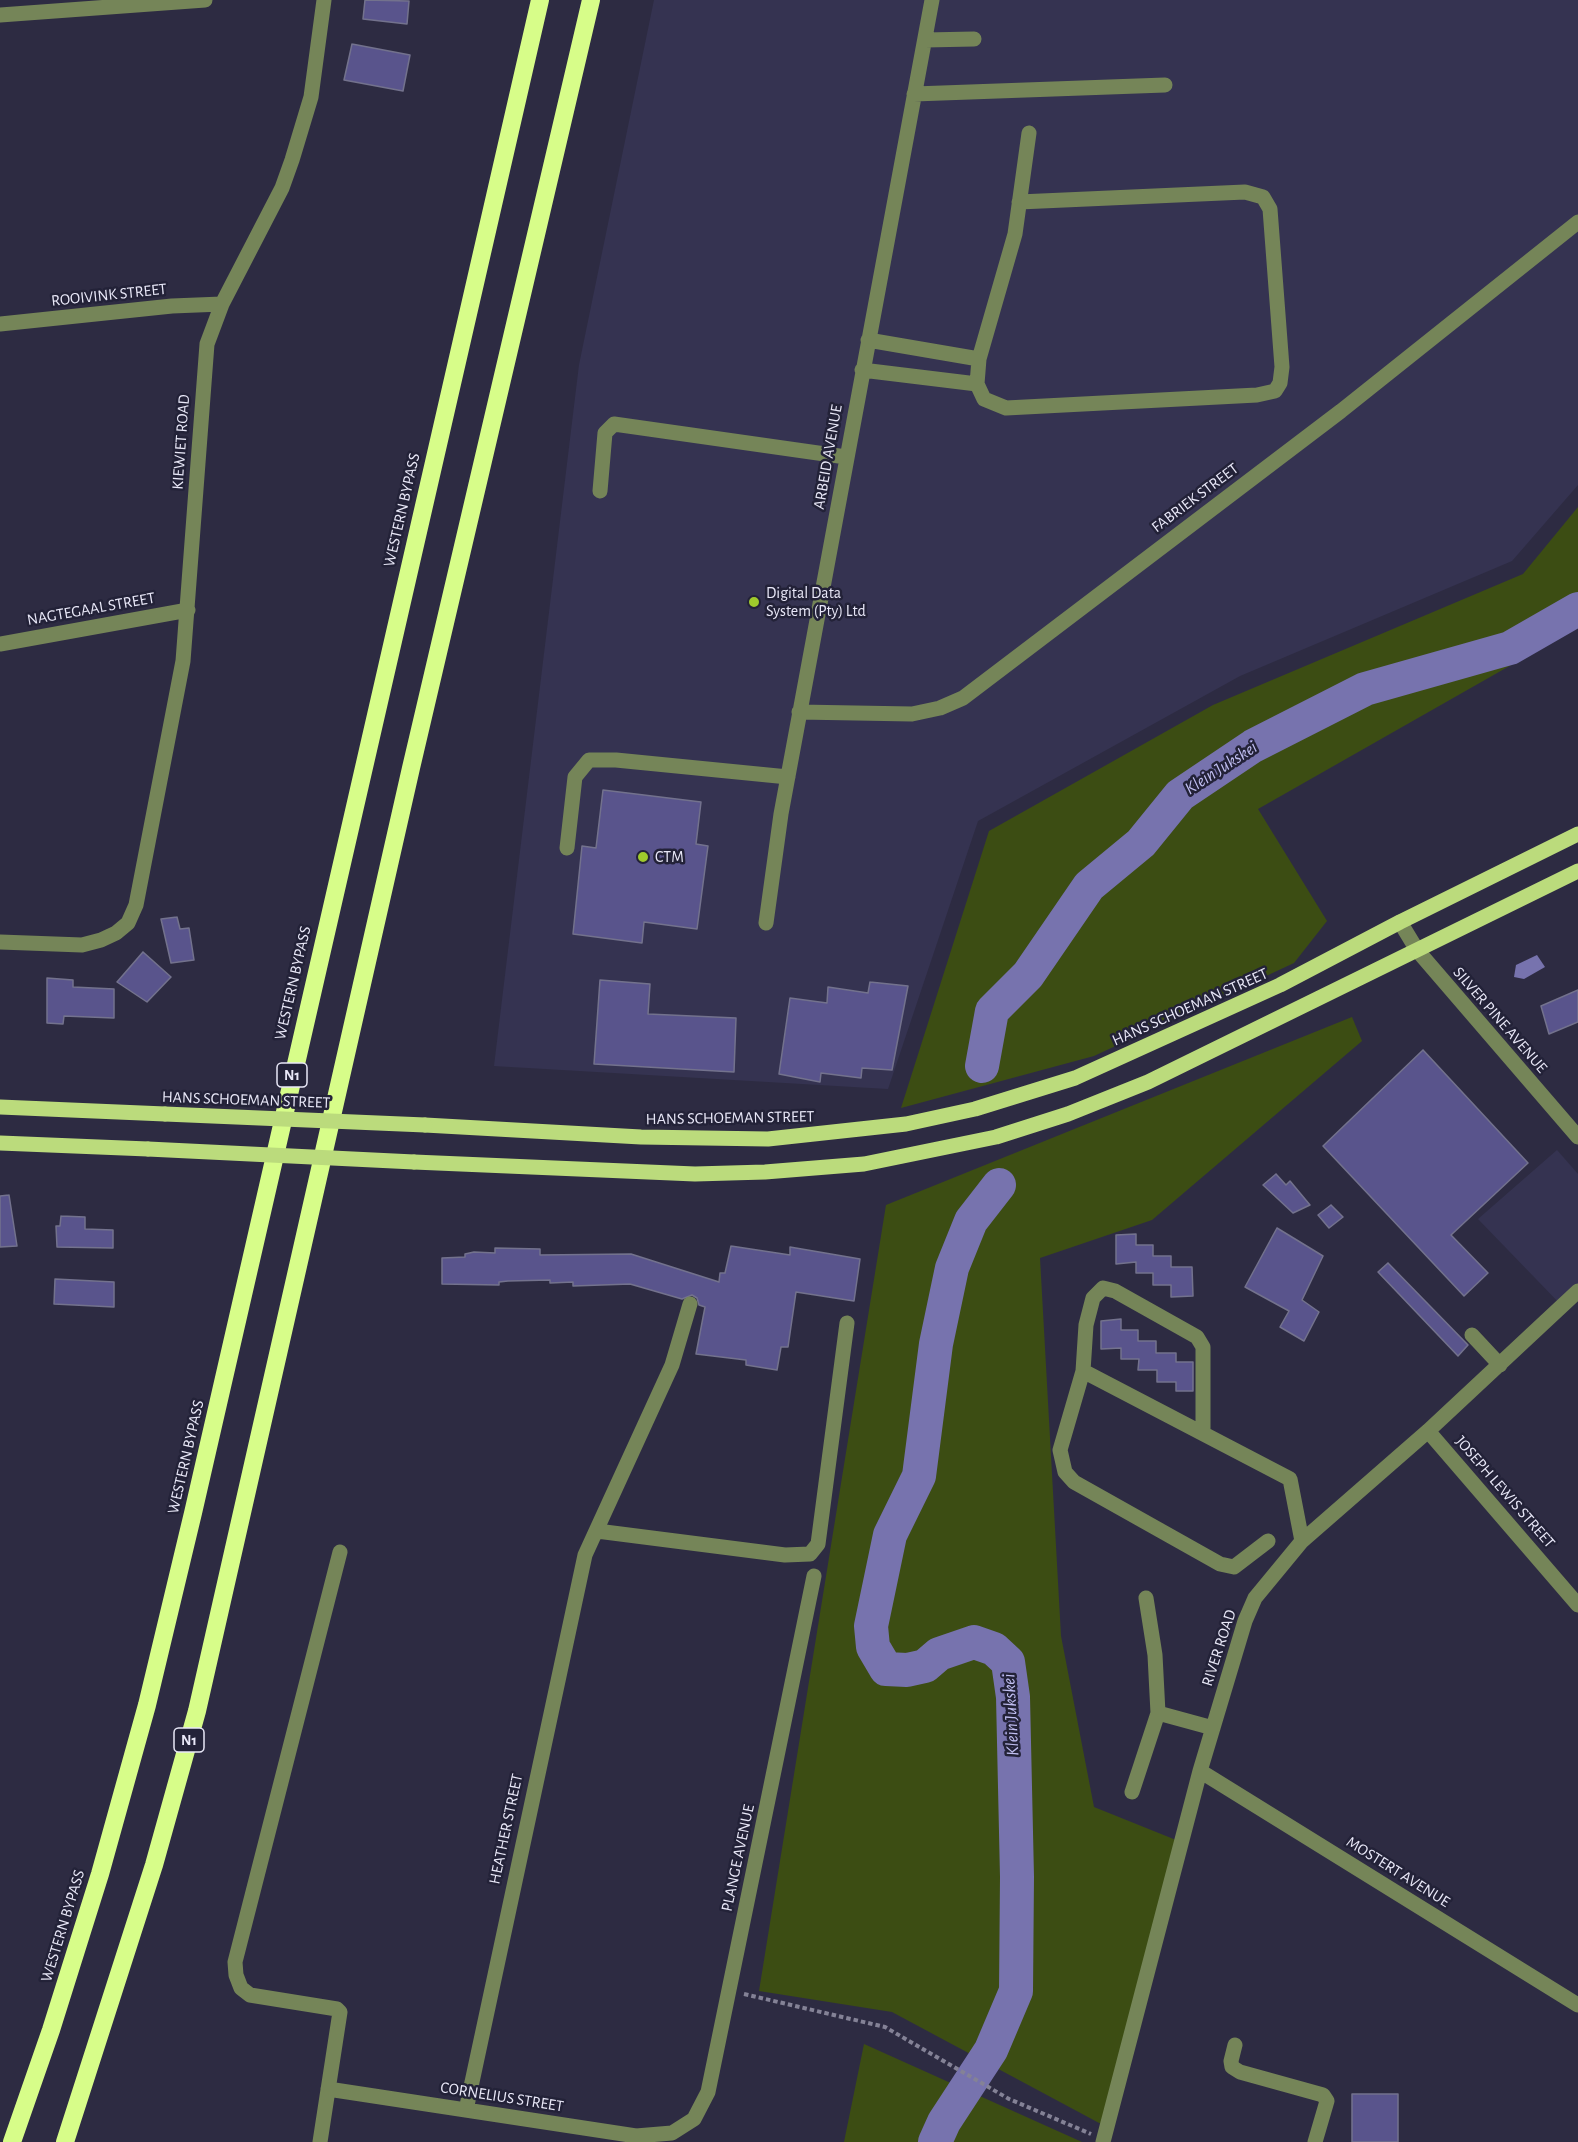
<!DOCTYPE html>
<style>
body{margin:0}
canvas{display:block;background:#2d2b42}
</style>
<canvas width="1578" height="2142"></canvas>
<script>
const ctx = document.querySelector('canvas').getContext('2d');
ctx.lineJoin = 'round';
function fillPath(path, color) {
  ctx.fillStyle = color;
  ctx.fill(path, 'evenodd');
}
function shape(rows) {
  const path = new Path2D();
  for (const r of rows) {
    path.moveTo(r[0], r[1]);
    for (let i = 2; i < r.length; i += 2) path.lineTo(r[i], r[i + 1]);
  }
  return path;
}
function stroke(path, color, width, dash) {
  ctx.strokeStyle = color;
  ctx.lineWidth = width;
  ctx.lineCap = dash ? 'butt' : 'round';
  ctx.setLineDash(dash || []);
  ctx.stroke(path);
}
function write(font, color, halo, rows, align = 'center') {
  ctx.font = font + ' "Alegreya Sans",sans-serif';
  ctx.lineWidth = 5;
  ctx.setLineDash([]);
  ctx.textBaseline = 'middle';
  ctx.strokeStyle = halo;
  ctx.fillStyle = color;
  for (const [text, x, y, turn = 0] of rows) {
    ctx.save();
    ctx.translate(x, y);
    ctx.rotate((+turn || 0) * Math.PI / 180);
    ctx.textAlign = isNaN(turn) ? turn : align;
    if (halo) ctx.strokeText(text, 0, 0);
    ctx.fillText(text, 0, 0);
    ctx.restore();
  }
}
const built = shape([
 [654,0,1578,0,1578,485,1512,561,1240,676,978,821,888,1089,494,1066,579,365],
 [1557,1150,1578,1174,1578,1296,1565,1309,1478,1219]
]);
const green = shape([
 [1578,507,1578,627,1258,809,1327,921,1294,963,1094,1056,901,1108,989,831,1213,705,1523,574],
 [1352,1017,1362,1041,1152,1220,1040,1258,1061,1636,1094,1807,1176,1840,1101,2124,892,2012,759,1991,886,1205],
 [864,2044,1082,2142,844,2142]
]);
const water = shape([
 [1537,955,1545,967,1524,979,1514,977,1516,965]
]);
const river = shape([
 [982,1066,992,1011,1028,975,1089,886,1141,843,1180,795,1253,746,1365,689,1510,648,1578,609],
 [935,2142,944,2122,991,2050,1016,1991,1017,1877,1013,1697,1008,1662,994,1649,974,1642,939,1654,925,1666,907,1670,886,1669,873,1647,871,1626,890,1535,919,1476,936,1344,952,1268,971,1221,999,1185]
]);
const building = shape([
 [365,0,409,1,407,24,363,19,365,0],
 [352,44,410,55,403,91,344,80,352,44],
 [603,790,701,802,696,844,708,846,697,929,644,922,642,943,573,934,582,846,596,848,603,790],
 [177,917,180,929,189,928,194,960,171,963,161,919,177,917],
 [143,952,171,977,147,1002,117,982,143,952],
 [47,978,73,980,73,987,114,989,114,1018,64,1016,63,1024,47,1023,47,978],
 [600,980,650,984,648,1014,736,1018,734,1072,594,1064,600,980],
 [870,982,908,986,892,1070,862,1068,861,1078,821,1073,820,1082,779,1074,790,998,827,1003,828,987,868,993,870,982],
 [1578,990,1578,1022,1549,1034,1541,1006,1578,990],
 [1423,1050,1528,1163,1451,1235,1488,1273,1464,1296,1323,1146,1423,1050],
 [1276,1174,1286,1185,1290,1181,1310,1205,1293,1213,1263,1185,1276,1174],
 [9,1195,17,1246,0,1247,0,1196,9,1195],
 [1331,1205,1343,1217,1329,1228,1318,1215,1331,1205],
 [61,1216,85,1217,85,1229,113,1230,113,1248,57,1247,56,1226,60,1226,61,1216],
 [1277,1228,1323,1256,1302,1300,1319,1312,1304,1341,1280,1327,1289,1311,1245,1287,1277,1228],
 [1136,1234,1136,1245,1153,1245,1153,1256,1171,1256,1171,1267,1192,1267,1193,1296,1171,1297,1171,1285,1153,1285,1153,1273,1136,1273,1136,1262,1116,1264,1116,1235,1136,1234],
 [731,1246,790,1255,790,1247,860,1259,854,1301,796,1292,788,1347,781,1347,777,1370,746,1365,746,1360,696,1354,705,1307,699,1305,697,1298,692,1295,682,1299,630,1284,573,1286,573,1282,550,1283,550,1280,508,1281,499,1282,499,1285,442,1284,442,1258,465,1257,465,1254,474,1252,495,1253,495,1248,540,1249,540,1255,631,1254,719,1282,720,1273,725,1273,731,1246],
 [1388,1263,1468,1345,1458,1356,1378,1272,1388,1263],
 [55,1279,114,1282,114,1307,54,1304,55,1279],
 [1121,1319,1121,1330,1138,1330,1138,1341,1156,1341,1156,1353,1176,1353,1176,1362,1193,1362,1193,1391,1176,1391,1176,1382,1157,1382,1157,1370,1138,1370,1139,1359,1121,1359,1121,1348,1101,1349,1101,1321,1121,1319],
 [1352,2094,1398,2094,1398,2142,1352,2142,1352,2094]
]);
const path = shape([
 [744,1994,885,2027,1009,2099,1091,2134]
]);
const minor = shape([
 [0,15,205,0],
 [925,40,974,39],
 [914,94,1165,85],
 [1019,202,1245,192,1263,197,1270,209,1282,367,1280,383,1275,391,1257,395,1006,408,984,399,977,384,979,359,1015,234,1029,133],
 [0,324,172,306,222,304],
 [868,340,979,359],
 [862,370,977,384],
 [600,491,605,433,614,424,846,457],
 [0,644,188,610],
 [799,712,912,714,940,708,963,698,1341,411,1578,222],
 [567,848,575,777,589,760,616,760,788,777],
 [1400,922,1417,950,1578,1137],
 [766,923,781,814,932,0],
 [0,942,82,945,101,940,116,933,128,923,136,905,183,661,207,344,222,304,282,188,292,160,311,97,324,0],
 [1472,1335,1500,1365],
 [1083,1371,1060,1450,1065,1472,1074,1482,1220,1564,1234,1567,1268,1541],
 [1428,1431,1578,1605],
 [1203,1433,1203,1347,1197,1337,1115,1291,1103,1288,1093,1298,1086,1325,1083,1371,1290,1479,1302,1541],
 [597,1531,785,1555,810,1554,818,1544,847,1323],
 [1158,1713,1213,1728],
 [1200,1771,1578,2005],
 [1132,1792,1158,1713,1155,1655,1146,1598],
 [1235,2045,1231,2061,1232,2067,1240,2072,1323,2095,1327,2101,1315,2142],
 [328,2089,636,2136,672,2133,694,2119,708,2092,814,1576],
 [466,2110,585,1555,672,1365,690,1304],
 [320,2142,340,2012,337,2009,250,1995,241,1988,236,1975,235,1962,340,1552],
 [1103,2142,1200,1771,1245,1621,1255,1598,1302,1541,1428,1431,1578,1291]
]);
const major = shape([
 [0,1107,165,1114],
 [425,1125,641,1137,768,1139,906,1124,975,1109,1075,1078,1280,985,1400,922,1578,834],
 [0,1143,148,1149],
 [414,1162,695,1174,765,1172,864,1164,996,1137,1068,1114,1148,1082,1578,871]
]);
const highway = shape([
 [12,2142,51,2030,100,1874,147,1705,193,1513,540,0],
 [65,2142,154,1865,197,1711,411,768,591,0]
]);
const majorBridge = shape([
 [165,1114,425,1125],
 [148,1149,414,1162]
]);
const markers = [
 [754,602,6,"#9fca2c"],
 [643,857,6,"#9fca2c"]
];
const shields = [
 [292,1075,30],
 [189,1740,30]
];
const shieldNames = [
 ["N1",292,1075],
 ["N1",189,1740]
];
const streetNames = [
 ["ROOIVINK STREET",109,295,-6],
 ["KIEWIET ROAD",181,442,-86],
 ["ARBEID AVENUE",828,457,-80],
 ["FABRIEK STREET",1195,498,-37],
 ["WESTERN BYPASS",402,510,-77],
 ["NAGTEGAAL STREET",91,609,-10],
 ["WESTERN BYPASS",293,983,-77],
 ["HANS SCHOEMAN STREET",1190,1007,-24],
 ["SILVER PINE AVENUE",1500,1020,49],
 ["HANS SCHOEMAN STREET",246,1100,2],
 ["HANS SCHOEMAN STREET",730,1118,-1],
 ["WESTERN BYPASS",186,1457,-77],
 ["JOSEPH LEWIS STREET",1505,1492,49],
 ["RIVER ROAD",1219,1648,-72],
 ["HEATHER STREET",506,1829,-78],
 ["PLANGE AVENUE",738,1858,-78],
 ["MOSTERT AVENUE",1398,1872,32],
 ["WESTERN BYPASS",63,1926,-73],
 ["CORNELIUS STREET",502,2097,9]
];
const poiNames = [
 ["Digital Data",766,593],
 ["System (Pty) Ltd",766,611],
 ["CTM",655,857]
];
const waterNames = [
 ["Klein Jukskei",1221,768,-33],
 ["Klein Jukskei",1011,1715,-93]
];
fillPath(built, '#353351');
fillPath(green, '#3c4d13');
fillPath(water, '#7773ae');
stroke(river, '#7773ae', 34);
fillPath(building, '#59548c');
stroke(building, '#73728d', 1.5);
stroke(path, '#848296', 4, [4.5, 3]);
stroke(minor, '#758558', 15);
stroke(major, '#bbdb7c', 15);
stroke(highway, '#d7fd89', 18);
stroke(majorBridge, '#bbdb7c', 15);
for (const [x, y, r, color] of markers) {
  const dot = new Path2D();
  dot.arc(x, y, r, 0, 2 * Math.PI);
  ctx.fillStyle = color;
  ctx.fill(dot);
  stroke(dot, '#232238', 2);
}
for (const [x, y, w] of shields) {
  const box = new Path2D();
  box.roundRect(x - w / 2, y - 12, w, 24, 4.5);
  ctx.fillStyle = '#232238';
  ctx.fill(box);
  stroke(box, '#e9e8f8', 1.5);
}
write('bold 15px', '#e9e8f8', null, shieldNames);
write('16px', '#e9e8f8', '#232238', streetNames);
write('16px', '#e9e8f8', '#232238', poiNames, 'left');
write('italic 18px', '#c1bff2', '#232238', waterNames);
</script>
